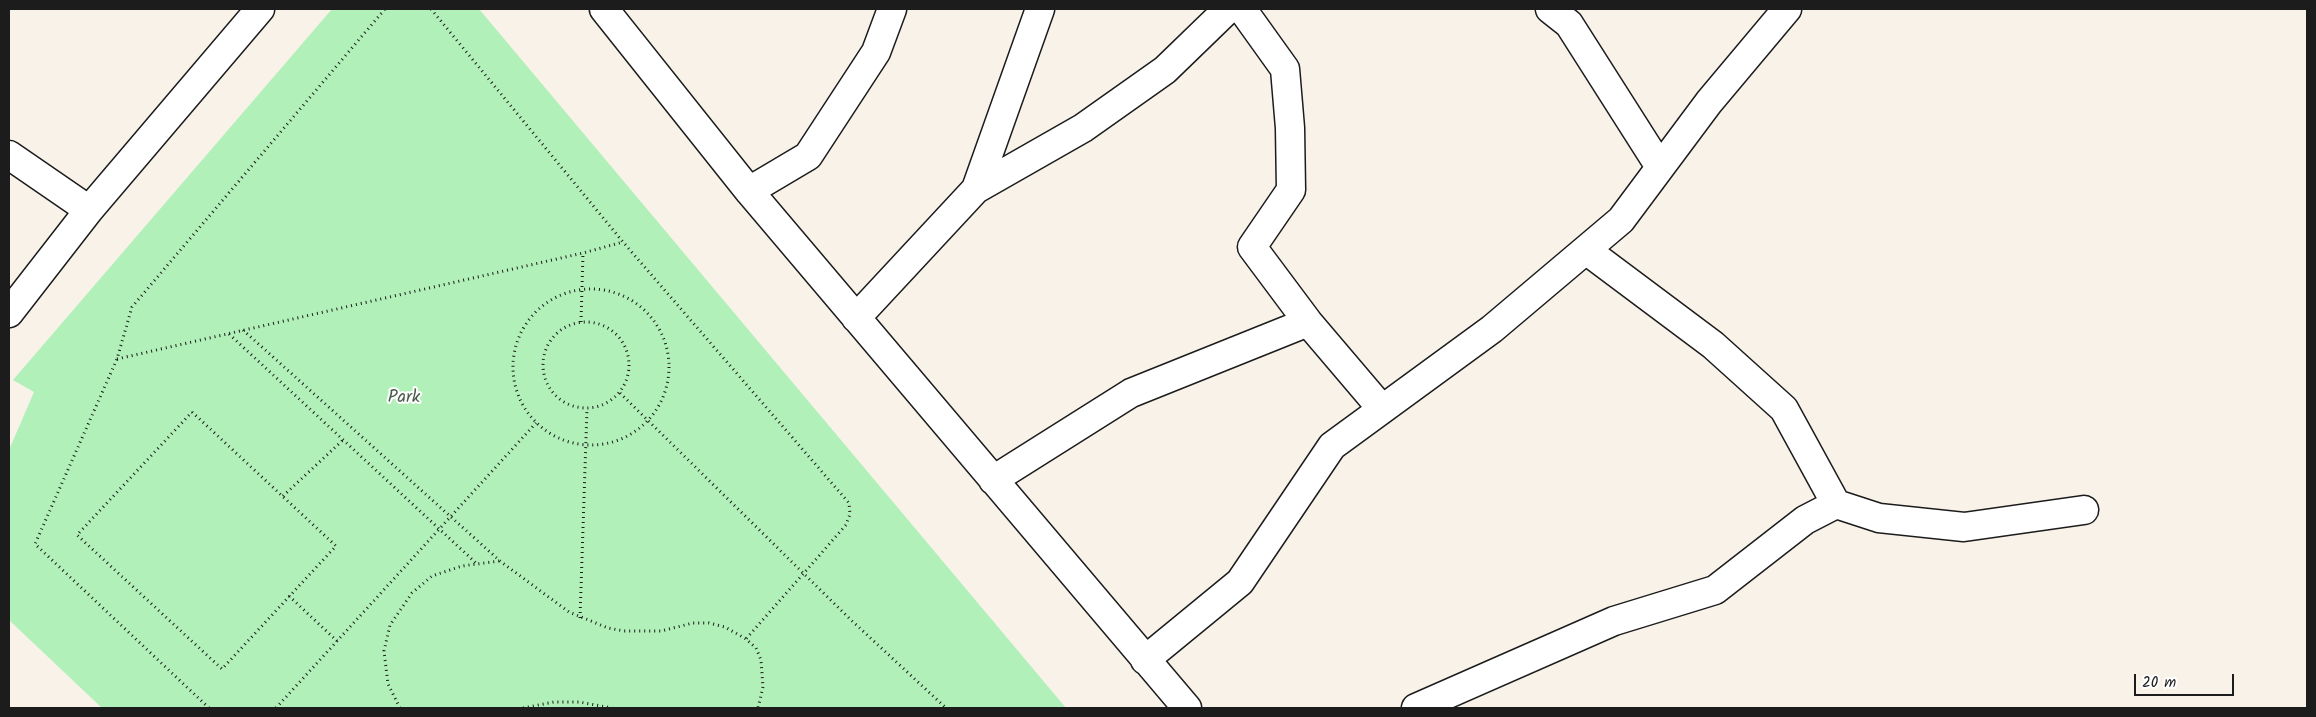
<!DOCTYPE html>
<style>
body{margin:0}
#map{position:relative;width:2316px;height:717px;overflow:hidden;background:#f8f2e9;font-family:Kalam,sans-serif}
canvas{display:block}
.frame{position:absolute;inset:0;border:10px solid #1c1c1c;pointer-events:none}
.scale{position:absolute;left:2134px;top:674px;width:100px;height:22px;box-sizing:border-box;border:2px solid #1c1c1c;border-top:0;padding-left:6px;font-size:15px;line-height:18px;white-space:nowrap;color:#1c1c1c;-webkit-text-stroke:4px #fff;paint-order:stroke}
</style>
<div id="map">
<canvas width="2316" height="717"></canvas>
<div class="frame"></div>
<div class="scale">20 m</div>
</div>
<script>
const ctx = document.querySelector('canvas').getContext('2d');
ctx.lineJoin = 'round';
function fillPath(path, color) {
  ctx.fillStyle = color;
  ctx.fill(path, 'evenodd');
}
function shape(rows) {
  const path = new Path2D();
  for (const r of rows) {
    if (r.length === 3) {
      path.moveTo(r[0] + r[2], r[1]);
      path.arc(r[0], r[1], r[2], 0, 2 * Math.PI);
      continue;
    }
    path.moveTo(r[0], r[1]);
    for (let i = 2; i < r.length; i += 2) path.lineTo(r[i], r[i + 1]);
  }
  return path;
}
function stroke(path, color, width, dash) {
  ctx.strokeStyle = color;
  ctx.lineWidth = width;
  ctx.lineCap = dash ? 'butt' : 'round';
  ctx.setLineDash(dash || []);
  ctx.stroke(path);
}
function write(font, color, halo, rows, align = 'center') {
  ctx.font = font + ' Kalam,sans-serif';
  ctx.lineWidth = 4;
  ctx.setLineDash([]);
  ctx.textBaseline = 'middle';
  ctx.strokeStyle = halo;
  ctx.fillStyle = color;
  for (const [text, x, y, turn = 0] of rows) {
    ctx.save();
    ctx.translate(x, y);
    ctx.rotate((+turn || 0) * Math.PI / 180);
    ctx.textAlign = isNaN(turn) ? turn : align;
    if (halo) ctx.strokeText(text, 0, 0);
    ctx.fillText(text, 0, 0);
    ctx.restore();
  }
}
const green = shape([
 [332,9,479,9,1066,708,102,708,9,620,9,450,34,392,13,380]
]);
const path = shape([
 [431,9,623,242,849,503,850,514,846,525,746,639],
 [591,367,78],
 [586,365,43],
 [581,322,583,253],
 [243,330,500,561,569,612,608,628,624,631,661,631,693,623,709,623,725,627,746,639,756,648,761,660,763,687,758,708],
 [229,334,476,563],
 [117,359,583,253,623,242],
 [620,393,850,619,946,708],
 [192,412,336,546,222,669,77,535,192,412],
 [283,496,343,440],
 [289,596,337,641],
 [580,618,587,409],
 [209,708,35,544,117,359,132,307,385,9],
 [276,708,536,423],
 [400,708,388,684,384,651,390,625,412,593,432,576,462,566,499,561],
 [523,708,554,702,579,702,612,708]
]);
const minor = shape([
 [604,9,749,191,1187,708],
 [1242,9,1285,69,1290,128,1291,190,1252,247,1308,322,1382,409],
 [1550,9,1569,24,1660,167],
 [9,155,89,210],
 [976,189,1083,128,1165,70,1228,9],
 [749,191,808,156,876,52,892,9],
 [1586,250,1713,345,1784,409,1836,504,1879,518,1964,527,2084,510],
 [9,313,89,210,260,9],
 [856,318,976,189,1040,9],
 [993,480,1131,393,1308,322],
 [1145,660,1240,582,1332,446,1492,329,1621,220,1709,102,1787,9],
 [1416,708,1614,621,1715,590,1805,520,1836,504]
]);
const parkNames = [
 ["Park",404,399]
];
fillPath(green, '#b1f0b8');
stroke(minor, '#1c1c1c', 31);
stroke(path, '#1c1c1c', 3, [1, 4]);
stroke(minor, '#fff', 28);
write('18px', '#495c4b', '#fff', parkNames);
</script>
